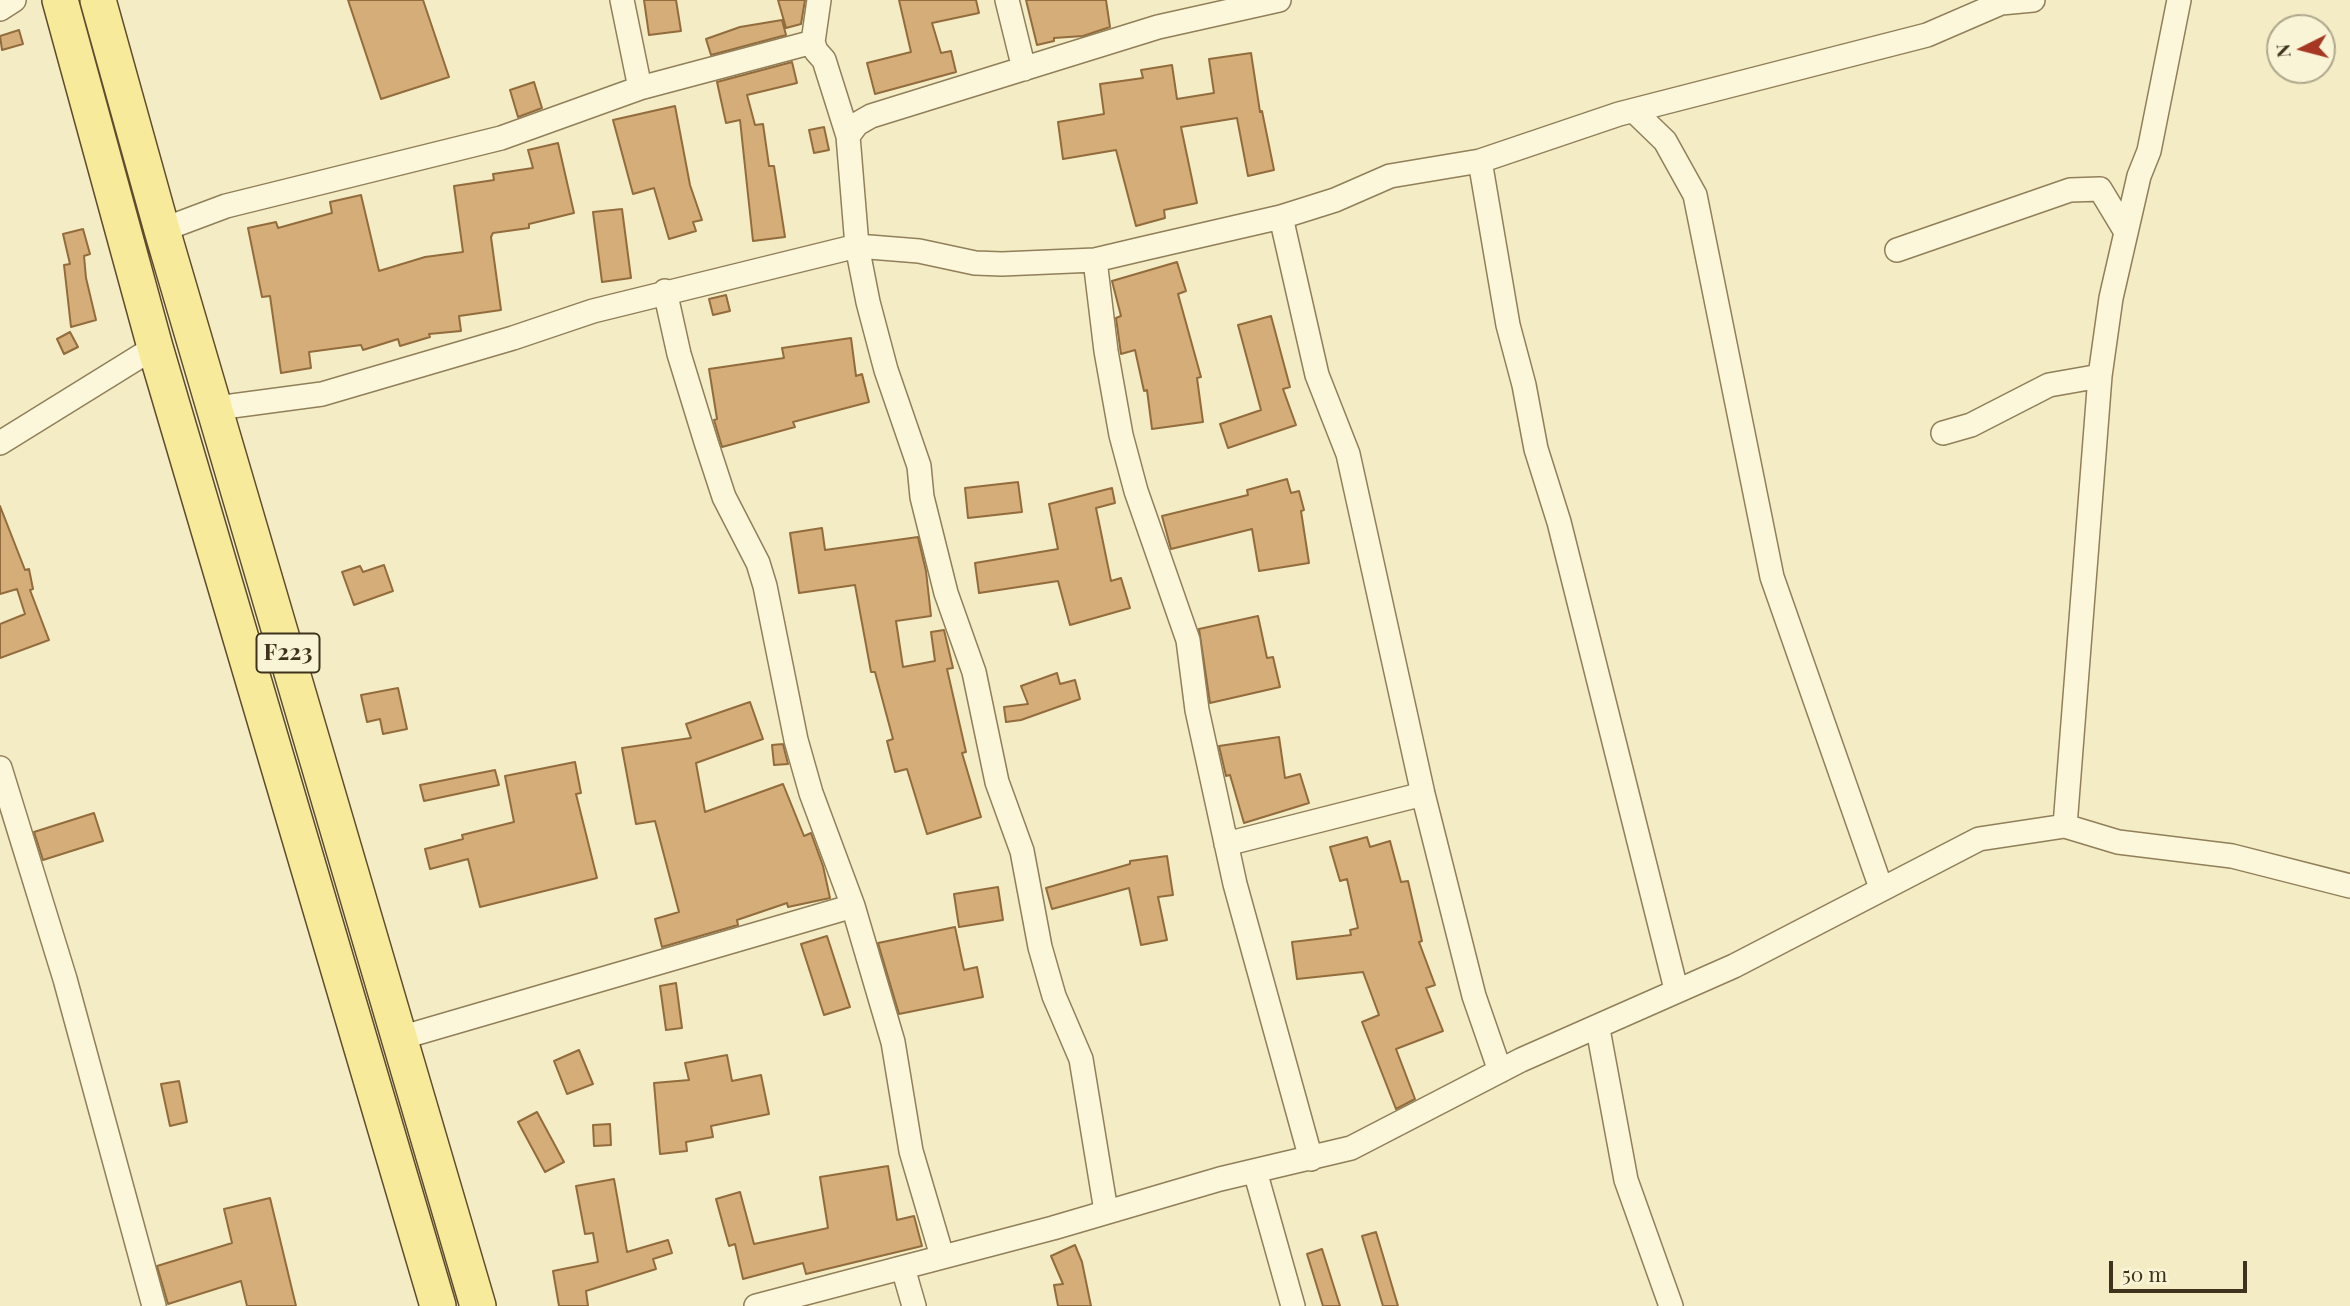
<!DOCTYPE html>
<style>
body{margin:0}
#map{position:relative;width:2350px;height:1306px;overflow:hidden;background:#f3ecc5;font-family:"Playfair Display",serif}
canvas{display:block}
.north{position:absolute;left:2266px;top:14px;width:70px;height:70px;box-sizing:border-box;background:#f9f4d6;border:2px solid #afa78c;border-radius:50%;rotate:264deg;font-size:19px;font-weight:700;line-height:28px;text-align:center;color:#3f331e}
.north::after{content:'';display:block;margin:auto;width:24px;height:32px;background:#a53723;clip-path:polygon(50% 0,100% 100%,50% 72%,0 100%)}
.scale{position:absolute;left:2109px;top:1261px;width:138px;height:32px;box-sizing:border-box;border:4px solid #3f331e;border-top:0;padding-left:9px;font-size:21px;line-height:24px;white-space:nowrap;color:#3f331e;-webkit-text-stroke:5px #f9f4d6;paint-order:stroke}
</style>
<div id="map">
<canvas width="2350" height="1306"></canvas>
<div class="north">N</div>
<div class="scale">50 m</div>
</div>
<script>
const ctx = document.querySelector('canvas').getContext('2d');
ctx.lineJoin = 'round';
function fillPath(path, color) {
  ctx.fillStyle = color;
  ctx.fill(path, 'evenodd');
}
function shape(rows) {
  const path = new Path2D();
  for (const r of rows) {
    path.moveTo(r[0], r[1]);
    for (let i = 2; i < r.length; i += 2) path.lineTo(r[i], r[i + 1]);
  }
  return path;
}
function stroke(path, color, width, dash) {
  ctx.strokeStyle = color;
  ctx.lineWidth = width;
  ctx.lineCap = dash ? 'butt' : 'round';
  ctx.setLineDash(dash || []);
  ctx.stroke(path);
}
function write(font, color, halo, rows, align = 'center') {
  ctx.font = font + ' "Playfair Display",serif';
  ctx.lineWidth = 5;
  ctx.setLineDash([]);
  ctx.textBaseline = 'middle';
  ctx.strokeStyle = halo;
  ctx.fillStyle = color;
  for (const [text, x, y, turn = 0] of rows) {
    ctx.save();
    ctx.translate(x, y);
    ctx.rotate((+turn || 0) * Math.PI / 180);
    ctx.textAlign = isNaN(turn) ? turn : align;
    if (halo) ctx.strokeText(text, 0, 0);
    ctx.fillText(text, 0, 0);
    ctx.restore();
  }
}
const building = shape([
 [348,0,423,0,449,77,381,99,348,0],
 [644,0,676,0,681,31,649,35,644,0],
 [778,0,805,0,801,24,786,28,778,0],
 [899,0,976,0,979,13,932,23,941,53,951,51,956,72,875,94,867,63,911,52,899,0],
 [1026,0,1106,0,1110,27,1083,36,1054,38,1054,41,1037,45,1026,0],
 [782,20,786,35,711,55,706,39,740,27,782,20],
 [19,30,23,44,2,50,0,36,19,30],
 [1251,53,1260,112,1262,111,1274,170,1248,176,1237,118,1181,127,1197,203,1164,210,1165,218,1136,226,1116,150,1063,159,1058,122,1104,114,1100,84,1143,78,1141,70,1172,65,1177,99,1214,93,1209,59,1251,53],
 [792,62,797,83,747,95,755,125,763,124,769,166,774,166,785,237,753,241,740,120,726,123,717,82,792,62],
 [534,82,542,108,518,117,510,90,534,82],
 [675,106,690,185,702,220,693,222,696,231,669,239,654,188,633,194,613,120,675,106],
 [824,127,829,150,814,153,809,130,824,127],
 [558,143,574,213,529,224,529,228,493,233,491,237,501,310,459,316,461,331,429,334,430,337,400,346,398,339,363,350,361,345,309,352,311,368,281,373,270,296,262,297,248,228,276,222,278,228,332,213,330,202,361,195,379,271,425,257,463,252,454,186,494,180,493,174,533,168,528,150,558,143],
 [622,209,631,278,602,282,593,212,622,209],
 [83,229,90,254,84,256,86,278,96,320,71,327,64,265,70,264,63,234,83,229],
 [1177,262,1186,291,1178,294,1201,377,1197,378,1203,422,1152,429,1147,390,1144,391,1135,350,1121,354,1116,318,1121,316,1112,281,1177,262],
 [726,295,730,311,713,315,709,299,726,295],
 [1271,316,1290,387,1283,389,1296,425,1228,448,1220,424,1261,410,1238,325,1271,316],
 [70,332,78,347,64,354,57,339,70,332],
 [851,338,856,376,862,374,869,402,793,422,795,427,722,447,714,420,717,419,709,369,784,358,782,348,851,338],
 [1287,479,1291,493,1299,491,1304,510,1301,511,1309,563,1259,571,1252,529,1171,549,1162,516,1248,495,1247,490,1287,479],
 [1018,482,1022,512,968,518,965,488,1018,482],
 [1112,488,1115,503,1096,508,1111,581,1121,578,1130,608,1070,625,1058,581,979,593,975,563,1058,549,1049,504,1112,488],
 [0,506,25,570,29,569,33,589,30,590,49,640,0,658,0,624,25,614,17,589,0,594,0,506],
 [822,528,825,550,918,537,926,571,931,616,896,621,903,667,935,661,931,632,944,630,953,668,947,669,966,752,962,753,981,817,927,834,907,769,895,772,887,741,893,739,875,672,871,672,855,585,799,593,790,533,822,528],
 [384,565,393,591,354,605,342,572,360,566,363,572,384,565],
 [1258,616,1267,658,1273,657,1280,687,1210,703,1199,629,1258,616],
 [1057,673,1060,684,1075,680,1080,699,1021,720,1006,722,1004,707,1028,704,1021,686,1057,673],
 [398,688,407,729,383,734,380,719,367,722,361,695,398,688],
 [750,702,763,739,696,763,705,812,783,784,804,836,811,833,823,866,830,898,788,907,787,903,737,920,738,925,662,947,655,919,679,912,655,821,636,824,622,748,691,738,686,724,750,702],
 [1279,737,1285,778,1300,774,1309,803,1244,823,1230,775,1226,776,1219,746,1279,737],
 [783,744,788,764,774,765,772,745,783,744],
 [575,762,581,793,576,794,597,878,480,907,468,859,430,869,425,849,463,839,462,835,514,822,505,776,575,762],
 [495,770,499,785,424,801,420,785,495,770],
 [94,813,103,841,43,860,34,832,94,813],
 [1367,837,1370,847,1390,841,1401,882,1408,881,1422,941,1419,942,1435,985,1426,988,1443,1031,1396,1049,1415,1099,1396,1109,1362,1022,1379,1015,1363,972,1297,979,1292,942,1351,935,1350,930,1358,928,1347,879,1340,881,1330,847,1367,837],
 [1167,856,1173,895,1158,897,1167,940,1141,945,1129,888,1052,909,1046,888,1130,864,1130,861,1167,856],
 [998,887,1003,920,959,927,954,894,998,887],
 [955,927,964,970,977,967,983,997,899,1014,878,943,955,927],
 [827,936,850,1007,824,1015,801,944,827,936],
 [676,983,682,1028,666,1030,660,986,676,983],
 [579,1050,593,1084,567,1094,554,1061,579,1050],
 [727,1055,732,1081,761,1075,769,1114,711,1126,713,1137,686,1142,687,1151,660,1154,654,1083,689,1080,685,1063,727,1055],
 [179,1081,187,1122,170,1126,161,1084,179,1081],
 [537,1112,564,1162,545,1172,518,1122,537,1112],
 [610,1124,611,1145,594,1146,593,1125,610,1124],
 [888,1166,897,1220,914,1216,922,1246,806,1274,803,1263,743,1279,735,1244,729,1246,716,1199,740,1192,754,1244,828,1228,820,1177,888,1166],
 [614,1179,627,1252,668,1240,672,1253,653,1259,656,1269,586,1291,588,1306,559,1306,553,1271,598,1262,593,1233,585,1234,576,1186,614,1179],
 [270,1198,296,1306,247,1306,241,1281,168,1304,157,1266,232,1243,224,1209,270,1198],
 [1376,1232,1398,1306,1383,1306,1362,1236,1376,1232],
 [1075,1245,1082,1262,1091,1306,1058,1306,1054,1285,1063,1284,1051,1256,1075,1245],
 [1322,1249,1340,1306,1323,1306,1307,1254,1322,1249]
]);
const street = shape([
 [622,0,640,88],
 [1007,0,1024,69],
 [0,9,14,0],
 [813,42,819,0],
 [1634,111,1665,141,1695,195,1772,577,1881,888],
 [1480,161,1508,325,1524,385,1536,449,1559,522,1676,989],
 [1281,217,1317,375,1348,454,1423,794,1474,996,1500,1071],
 [162,230,226,206,501,138,640,88,813,42,816,51,824,60,848,136],
 [1897,250,2070,190,2100,189,2126,232],
 [1095,260,1106,351,1121,435,1136,491,1188,640,1197,710,1235,884,1311,1159],
 [665,291,679,354,706,442,724,497,758,563,765,586,796,740,811,793,853,906,893,1042,911,1151,942,1256],
 [217,408,322,394,513,338,593,311,857,246,919,251,975,263,1002,264,1095,260,1146,248,1281,217,1335,200,1390,176,1480,161,1619,114,1927,35,2001,3,2033,0],
 [1943,433,1971,425,2049,385,2100,376],
 [0,443,155,347],
 [0,768,65,979,154,1306],
 [2065,826,2100,376,2111,298,2139,176,2149,151,2179,0],
 [1226,844,1423,794],
 [1598,1029,1626,1180,1671,1306],
 [400,1038,853,906],
 [1255,1171,1293,1306],
 [1106,1211,1081,1059,1054,996,1040,947,1022,851,997,782,974,672,946,593,922,497,919,466,886,370,868,302,857,246,848,136,857,124,871,116,1158,27,1279,0],
 [903,1268,914,1306],
 [756,1306,1053,1228,1220,1179,1351,1148,1521,1060,1734,966,1979,839,2065,826,2118,842,2232,856,2350,886]
]);
const primary = shape([
 [60,0,155,347,438,1306],
 [98,0,162,230,478,1306]
]);
const shields = [
 [288,653,63]
];
const shieldNames = [
 ["F223",288,653]
];
fillPath(building, '#d4ad78');
stroke(building, '#926c3c', 2);
stroke(street, '#907f59', 26);
stroke(primary, '#5e4c2d', 38);
stroke(street, '#fcf7da', 23);
stroke(primary, '#f8ea9b', 35);
for (const [x, y, w] of shields) {
  const box = new Path2D();
  box.roundRect(x - w / 2, y - 19.5, w, 39, 5);
  ctx.fillStyle = '#f9f4d6';
  ctx.fill(box);
  stroke(box, '#3f331e', 2);
}
write('bold 23px', '#3f331e', null, shieldNames);
</script>
